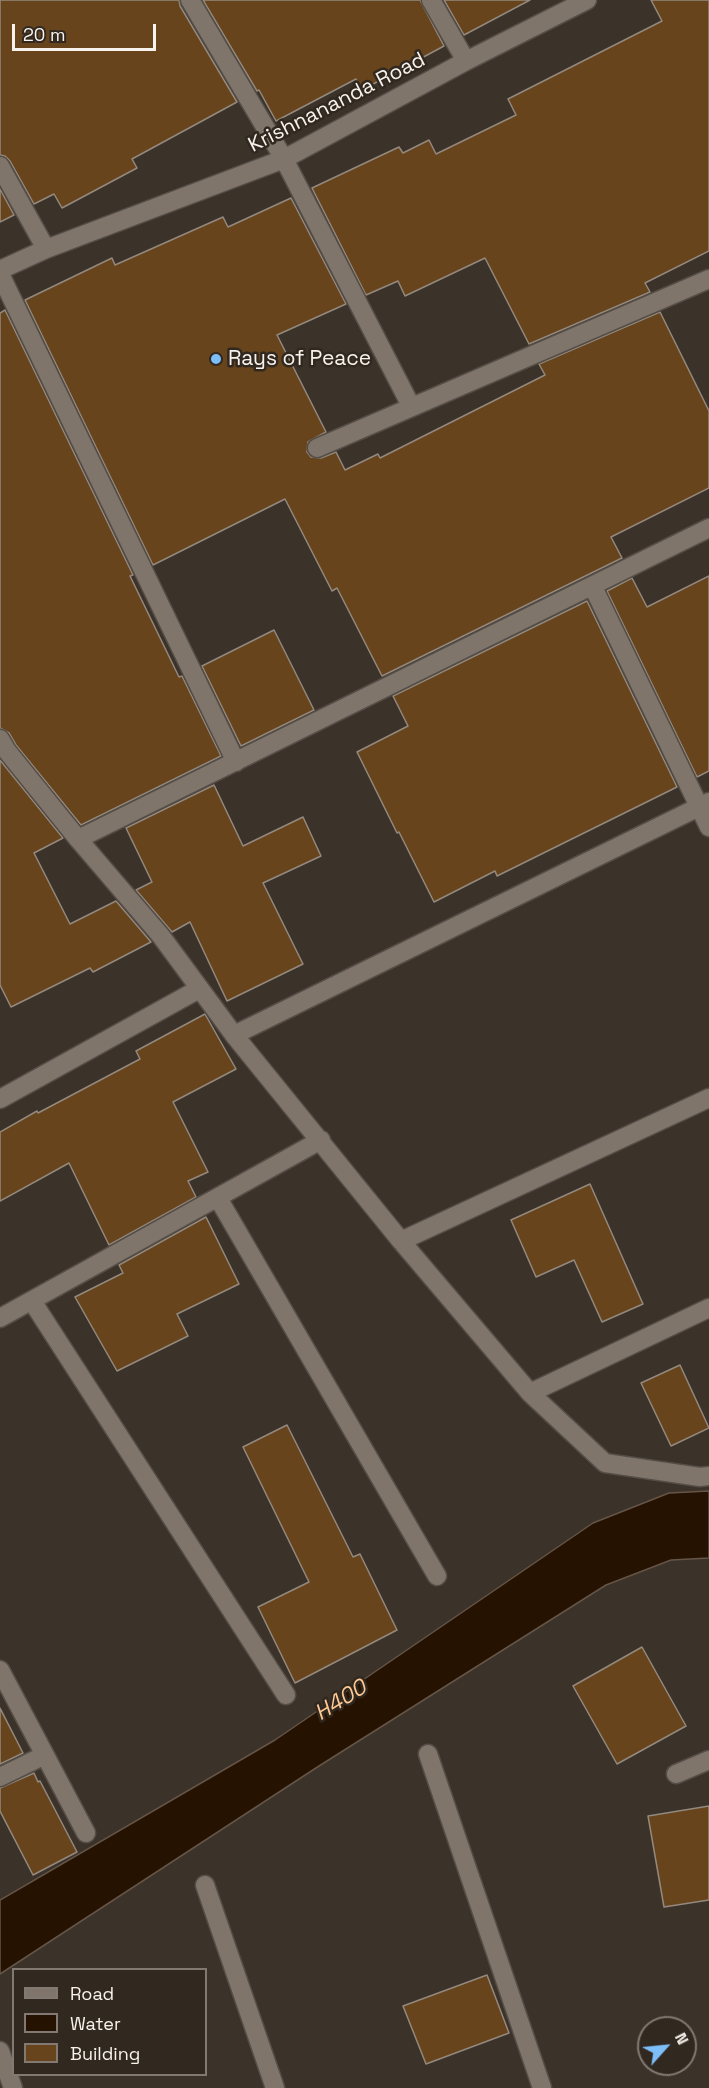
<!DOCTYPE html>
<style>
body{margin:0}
#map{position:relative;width:709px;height:2088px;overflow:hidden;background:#3b322a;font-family:"Space Grotesk",sans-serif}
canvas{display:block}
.legend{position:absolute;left:12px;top:1968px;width:195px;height:108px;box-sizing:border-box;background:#312820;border:2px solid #817972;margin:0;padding:8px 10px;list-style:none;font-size:18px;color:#f8f2ed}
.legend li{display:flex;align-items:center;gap:12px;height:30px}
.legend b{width:30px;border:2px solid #817972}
.north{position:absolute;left:637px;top:2016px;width:60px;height:60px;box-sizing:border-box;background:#312820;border:2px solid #817972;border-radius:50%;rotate:63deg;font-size:16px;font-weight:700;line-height:24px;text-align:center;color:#f8f2ed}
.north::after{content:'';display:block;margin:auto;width:21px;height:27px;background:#7dbef9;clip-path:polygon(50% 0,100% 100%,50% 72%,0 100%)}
.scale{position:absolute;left:12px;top:24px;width:144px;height:27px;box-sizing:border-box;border:3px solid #f8f2ed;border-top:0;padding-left:8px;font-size:18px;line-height:21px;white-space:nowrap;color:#f8f2ed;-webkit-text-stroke:4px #312820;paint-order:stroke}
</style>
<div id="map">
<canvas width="709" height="2088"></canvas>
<ul class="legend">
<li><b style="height:8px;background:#7f756b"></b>Road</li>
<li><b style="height:16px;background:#261200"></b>Water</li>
<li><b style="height:16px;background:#67441b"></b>Building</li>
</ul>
<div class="north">N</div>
<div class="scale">20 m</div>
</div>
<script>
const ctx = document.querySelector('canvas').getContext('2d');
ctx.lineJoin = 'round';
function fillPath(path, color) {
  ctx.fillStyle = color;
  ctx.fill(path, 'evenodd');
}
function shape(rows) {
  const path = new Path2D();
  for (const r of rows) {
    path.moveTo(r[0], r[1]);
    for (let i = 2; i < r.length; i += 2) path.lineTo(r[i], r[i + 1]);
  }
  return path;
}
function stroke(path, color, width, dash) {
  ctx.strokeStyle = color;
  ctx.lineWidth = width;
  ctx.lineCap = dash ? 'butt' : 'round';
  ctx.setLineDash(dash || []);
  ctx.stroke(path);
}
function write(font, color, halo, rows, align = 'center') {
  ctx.font = font + ' "Space Grotesk",sans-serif';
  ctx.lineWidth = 5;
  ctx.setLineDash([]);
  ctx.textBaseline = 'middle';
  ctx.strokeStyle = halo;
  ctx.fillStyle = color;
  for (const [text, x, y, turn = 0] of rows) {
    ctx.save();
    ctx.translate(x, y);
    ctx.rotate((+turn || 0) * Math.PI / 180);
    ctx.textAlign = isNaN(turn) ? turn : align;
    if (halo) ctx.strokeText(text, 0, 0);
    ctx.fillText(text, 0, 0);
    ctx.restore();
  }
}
const water = shape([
 [709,1491,709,1558,671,1560,606,1585,319,1766,0,1974,0,1900,275,1740,593,1523,669,1493,709,1491]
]);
const building = shape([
 [0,0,179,0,180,6,237,102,132,159,137,168,62,208,54,194,34,204,10,161,5,156,0,155,0,0],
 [203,0,420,0,444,46,362,90,356,79,276,121,259,90,257,91,203,0],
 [444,0,530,0,464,35,444,0],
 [651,0,709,0,709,251,645,283,650,292,529,344,485,258,405,296,398,281,366,295,312,188,399,147,403,153,429,140,436,154,516,115,508,99,662,21,651,0],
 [0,189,14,215,0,222,0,189],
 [291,198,346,304,277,335,326,432,308,442,307,452,311,457,321,458,336,452,345,470,378,454,380,458,545,375,539,364,660,312,709,411,709,488,611,537,622,558,382,676,337,588,332,591,285,499,153,565,25,300,112,258,115,265,223,217,228,227,291,198],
 [5,310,133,575,130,576,179,677,182,676,221,756,81,825,16,745,9,733,0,728,0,313,5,310],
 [709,576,709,771,697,777,607,591,632,578,647,607,709,576],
 [587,601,677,787,497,876,495,871,434,902,399,832,397,833,357,752,408,726,393,696,587,601],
 [274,630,314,710,241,746,202,666,274,630],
 [0,760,63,838,34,853,70,924,116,901,151,942,93,972,90,968,11,1007,0,985,0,760],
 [214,785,243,846,303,817,321,856,263,883,303,964,227,1001,190,922,172,932,136,890,152,882,126,828,214,785],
 [205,1014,236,1069,173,1102,208,1172,188,1181,196,1197,109,1245,69,1163,0,1201,0,1132,37,1111,38,1113,140,1059,136,1051,205,1014],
 [590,1184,643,1304,602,1322,574,1260,536,1277,511,1220,590,1184],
 [206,1217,239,1284,177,1314,188,1336,117,1371,75,1297,123,1273,119,1265,206,1217],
 [680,1365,709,1428,671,1446,641,1383,680,1365],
 [287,1425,353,1557,360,1554,397,1630,295,1683,258,1607,309,1582,243,1447,287,1425],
 [642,1647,686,1726,617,1764,573,1686,642,1647],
 [0,1708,23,1753,0,1764,0,1708],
 [34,1773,38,1782,40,1781,77,1852,33,1875,0,1811,0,1788,34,1773],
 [709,1806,709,1900,664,1907,648,1816,709,1806],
 [487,1975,509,2033,426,2064,403,2006,487,1975]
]);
const street = shape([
 [190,0,284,159,411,406],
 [431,0,466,61],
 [0,166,46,249],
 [0,270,46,249,284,159,466,61,587,0],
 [0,274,236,762],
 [317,448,709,279],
 [593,587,709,827],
 [0,739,7,751,78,839,161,936,234,1035,401,1241,530,1393,605,1463,700,1477,709,1476],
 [78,839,709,528],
 [234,1035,709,802],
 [0,1099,199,989],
 [218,1198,437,1576],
 [401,1241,709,1098],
 [32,1301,286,1695],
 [0,1318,321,1140],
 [530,1393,709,1308],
 [0,1670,86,1833],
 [428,1754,542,2088],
 [676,1774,709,1760],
 [0,1777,45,1755],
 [205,1885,275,2088],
 [0,2051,13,2088]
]);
const markers = [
 [216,359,6,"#7dbef9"]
];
const streetNames = [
 ["Krishnananda Road",337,103,-27]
];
const poiNames = [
 ["Rays of Peace",228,359]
];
const waterNames = [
 ["H400",341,1701,-32]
];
fillPath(water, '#261200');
stroke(water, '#655547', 1.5);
fillPath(building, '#67441b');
stroke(building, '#94897f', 1.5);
stroke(street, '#554e47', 21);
stroke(street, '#7f756b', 18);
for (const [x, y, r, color] of markers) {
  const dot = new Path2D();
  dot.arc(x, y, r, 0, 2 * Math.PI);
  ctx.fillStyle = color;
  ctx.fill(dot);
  stroke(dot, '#312820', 2);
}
write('21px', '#f8f2ed', '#312820', streetNames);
write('21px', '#f8f2ed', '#312820', poiNames, 'left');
write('italic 22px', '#feca93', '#312820', waterNames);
</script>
